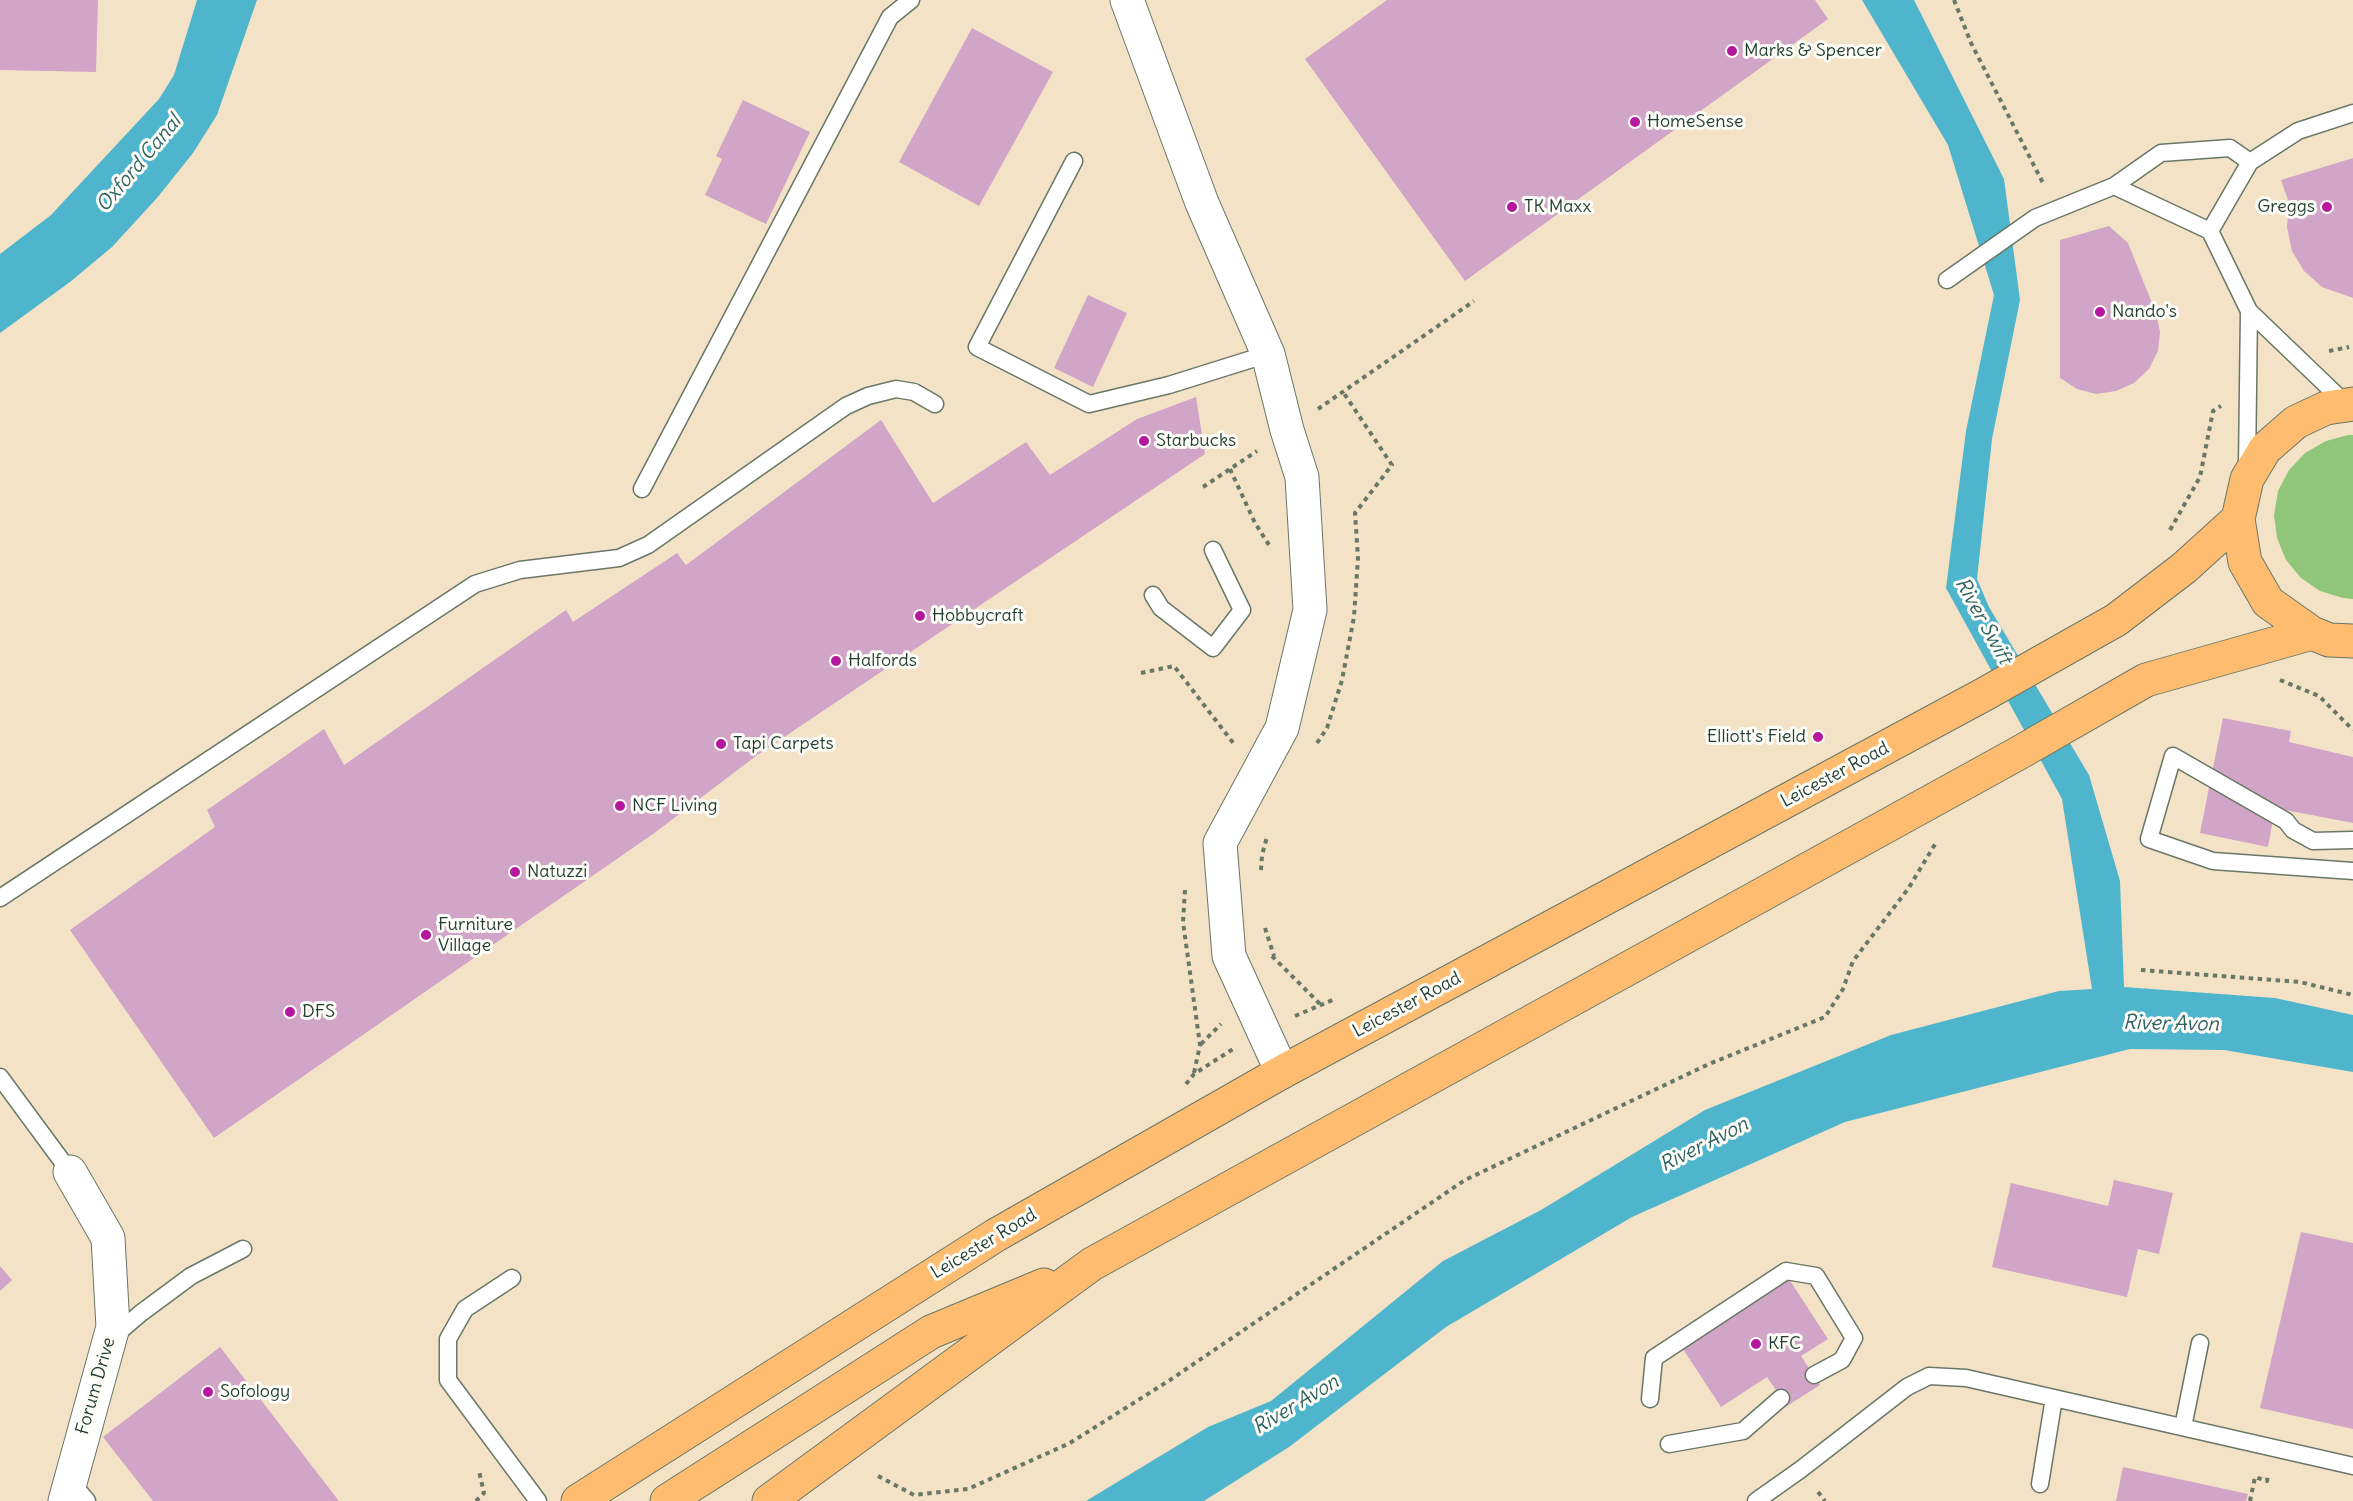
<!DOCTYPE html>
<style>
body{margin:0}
canvas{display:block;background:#f3e2c6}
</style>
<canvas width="2353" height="1501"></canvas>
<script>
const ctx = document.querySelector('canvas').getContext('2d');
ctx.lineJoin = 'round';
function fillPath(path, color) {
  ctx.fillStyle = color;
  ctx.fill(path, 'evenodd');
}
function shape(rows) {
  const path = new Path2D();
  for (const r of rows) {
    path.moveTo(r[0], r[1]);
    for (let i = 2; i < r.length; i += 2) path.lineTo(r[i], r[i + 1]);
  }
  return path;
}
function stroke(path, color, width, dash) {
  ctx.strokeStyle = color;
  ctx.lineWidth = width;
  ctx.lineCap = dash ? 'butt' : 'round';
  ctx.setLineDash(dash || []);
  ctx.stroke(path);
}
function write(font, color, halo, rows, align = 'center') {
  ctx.font = font + ' Delius,sans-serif';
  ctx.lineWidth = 6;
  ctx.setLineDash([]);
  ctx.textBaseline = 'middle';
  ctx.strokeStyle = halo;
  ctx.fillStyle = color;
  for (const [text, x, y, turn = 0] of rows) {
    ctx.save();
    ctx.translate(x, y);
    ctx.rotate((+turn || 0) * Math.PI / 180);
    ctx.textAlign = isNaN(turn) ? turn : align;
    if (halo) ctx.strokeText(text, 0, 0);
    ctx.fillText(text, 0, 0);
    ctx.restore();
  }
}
const green = shape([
 [2348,435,2353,435,2353,599,2343,598,2320,591,2301,578,2286,560,2277,538,2274,515,2278,491,2289,470,2305,453,2326,441]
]);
const water = shape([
 [197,0,257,0,217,115,193,153,157,198,112,247,70,282,0,333,0,254,51,215,159,99,174,75],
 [1862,0,1914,0,2004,179,2020,300,1992,439,1977,579,1989,607,2089,775,2120,881,2124,987,2275,998,2353,1015,2353,1072,2224,1050,2130,1049,1845,1122,1632,1217,1446,1327,1289,1447,1204,1501,1086,1501,1208,1427,1271,1401,1443,1261,1541,1210,1705,1110,1891,1035,2059,991,2092,989,2062,799,1946,588,1966,431,1994,295,1948,145]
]);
const building = shape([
 [0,0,98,0,96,72,0,70],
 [1387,0,1815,0,1828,19,1465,281,1305,59],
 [972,28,1053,72,979,206,899,162],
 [743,100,810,132,766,224,705,195,722,159,716,156],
 [2353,158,2353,298,2322,287,2304,271,2292,251,2287,227,2289,203,2281,180],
 [2109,226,2128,243,2156,313,2160,332,2158,351,2149,369,2134,383,2116,391,2096,394,2077,389,2060,378,2060,240],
 [1088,295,1127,313,1093,387,1054,368],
 [1196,397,1205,454,756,756,653,834,214,1138,70,930,215,827,207,810,324,729,344,765,566,610,573,622,677,553,686,565,881,420,933,503,1026,442,1050,475,1137,419],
 [2223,718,2291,731,2289,742,2353,757,2353,823,2275,808,2268,847,2200,833],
 [2114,1180,2173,1193,2159,1254,2138,1249,2127,1297,1992,1267,2011,1183,2108,1206],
 [2301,1232,2353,1243,2353,1429,2260,1408],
 [0,1266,12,1280,0,1291],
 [1789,1279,1828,1339,1801,1356,1820,1385,1787,1406,1767,1377,1721,1407,1683,1349],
 [220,1347,339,1501,153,1501,103,1437],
 [2123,1467,2248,1494,2246,1501,2116,1501]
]);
const path = shape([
 [1954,0,1971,43,2044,185],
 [2329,351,2349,347],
 [1318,409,1474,301],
 [1230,469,1255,523,1269,545],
 [1203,487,1257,451],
 [2170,530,2200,477,2213,411,2221,406],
 [1141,673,1174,666,1234,744],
 [2280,680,2319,696,2353,730],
 [1317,743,1327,728,1342,680,1354,617,1358,558,1355,513,1392,465,1343,392],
 [1261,870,1262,855,1267,837],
 [1185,890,1183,922,1200,1045,1194,1073],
 [1265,928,1274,956],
 [1272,956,1321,1005],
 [2141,970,2300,982,2353,995],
 [1295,1016,1335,999],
 [1201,1044,1221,1024],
 [1186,1084,1194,1074,1233,1049],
 [878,1476,914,1495,968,1489,1070,1443,1170,1380,1465,1180,1709,1064,1825,1017,1843,989,1853,961,1908,889,1937,841],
 [1818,1492,1825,1501],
 [476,1501,484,1493,479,1471],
 [2250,1501,2255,1477,2267,1481,2268,1474]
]);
const lane = shape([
 [1074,161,977,347,1089,404,1169,385,1268,354],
 [2114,186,2210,231,2249,311,2346,404],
 [2210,231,2250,162,2298,131,2353,113],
 [1947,280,2035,218,2114,186,2161,153,2230,148,2250,162],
 [2247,466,2249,311],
 [642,489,890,17,911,0],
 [1153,595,1161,608,1213,648,1242,610,1213,550],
 [2353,840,2313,841,2293,830,2286,821,2173,756,2149,839,2213,861,2353,871],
 [0,898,475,584,520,570,619,558,648,545,846,406,868,396,896,389,914,392,935,404],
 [0,1077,70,1172],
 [512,1278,465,1309,448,1339,448,1380,538,1501],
 [113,1337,141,1313,191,1276,243,1249],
 [1650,1399,1654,1358,1786,1271,1816,1276,1854,1338,1842,1360,1814,1375],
 [2183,1427,2200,1343],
 [1669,1444,1743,1431,1781,1398],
 [70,1481,87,1501],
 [2040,1484,2054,1398],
 [1756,1501,1800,1470,1907,1387,1929,1376,1966,1378,2353,1466]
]);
const street = shape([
 [1127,0,1202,203,1268,354,1287,430,1302,477,1310,610,1282,728,1220,843,1229,956,1282,1072],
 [65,1501,113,1327,108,1238,70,1172]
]);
const highway = shape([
 [2353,404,2326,408,2296,422,2265,449,2247,479,2238,519,2245,562,2268,602,2312,633,2329,640,2353,641],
 [578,1501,996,1235,1282,1072,1983,695,2116,620,2184,568,2238,519],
 [667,1501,931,1332,1044,1285],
 [769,1501,1092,1264,2017,754,2146,680,2312,633]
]);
const markers = [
 [1732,51,6,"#b5179e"],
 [1635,122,6,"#b5179e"],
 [1512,207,6,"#b5179e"],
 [2327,207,6,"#b5179e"],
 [2100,312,6,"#b5179e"],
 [1144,441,6,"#b5179e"],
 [920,616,6,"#b5179e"],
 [836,661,6,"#b5179e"],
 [1818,737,6,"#b5179e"],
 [721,744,6,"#b5179e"],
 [620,806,6,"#b5179e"],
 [515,872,6,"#b5179e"],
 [426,935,6,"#b5179e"],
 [290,1012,6,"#b5179e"],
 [1756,1344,6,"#b5179e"],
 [208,1392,6,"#b5179e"]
];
const poiNames = [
 ["Marks & Spencer",1744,51],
 ["HomeSense",1647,122],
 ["TK Maxx",1524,207],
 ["Greggs",2315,207,"right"],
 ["Nando's",2112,312],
 ["Starbucks",1156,441],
 ["Hobbycraft",932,616],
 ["Halfords",848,661],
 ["Elliott's Field",1806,737,"right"],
 ["Tapi Carpets",733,744],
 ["NCF Living",632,806],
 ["Natuzzi",527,872],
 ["Furniture",438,925],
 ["Village",438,946],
 ["DFS",302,1012],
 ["KFC",1768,1344],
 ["Sofology",220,1392]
];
const streetNames = [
 ["Leicester Road",1835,775,-28],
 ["Leicester Road",1407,1005,-28],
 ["Leicester Road",984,1244,-31],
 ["Forum Drive",96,1386,-74]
];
const waterNames = [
 ["Oxford Canal",139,164,-50],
 ["River Swift",1983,621,61],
 ["River Avon",2171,1024,1],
 ["River Avon",1704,1145,-27],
 ["River Avon",1296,1405,-31]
];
fillPath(green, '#90c679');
fillPath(water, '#4fb5cd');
fillPath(building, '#d1a5c7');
stroke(lane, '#697767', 19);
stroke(street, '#697767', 35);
stroke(highway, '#697767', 35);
stroke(path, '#697767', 4, [4.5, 4.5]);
stroke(lane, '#fff', 16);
stroke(street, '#fff', 33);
stroke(highway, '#fdbc70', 33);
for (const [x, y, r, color] of markers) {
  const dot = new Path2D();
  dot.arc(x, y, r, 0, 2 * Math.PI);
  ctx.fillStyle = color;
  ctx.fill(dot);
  stroke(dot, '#fdfcf7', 2);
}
write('18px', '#1f3d34', '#fdfcf7', poiNames, 'left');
write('18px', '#1f3d34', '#fdfcf7', streetNames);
write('italic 20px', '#2d6162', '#fdfcf7', waterNames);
</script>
